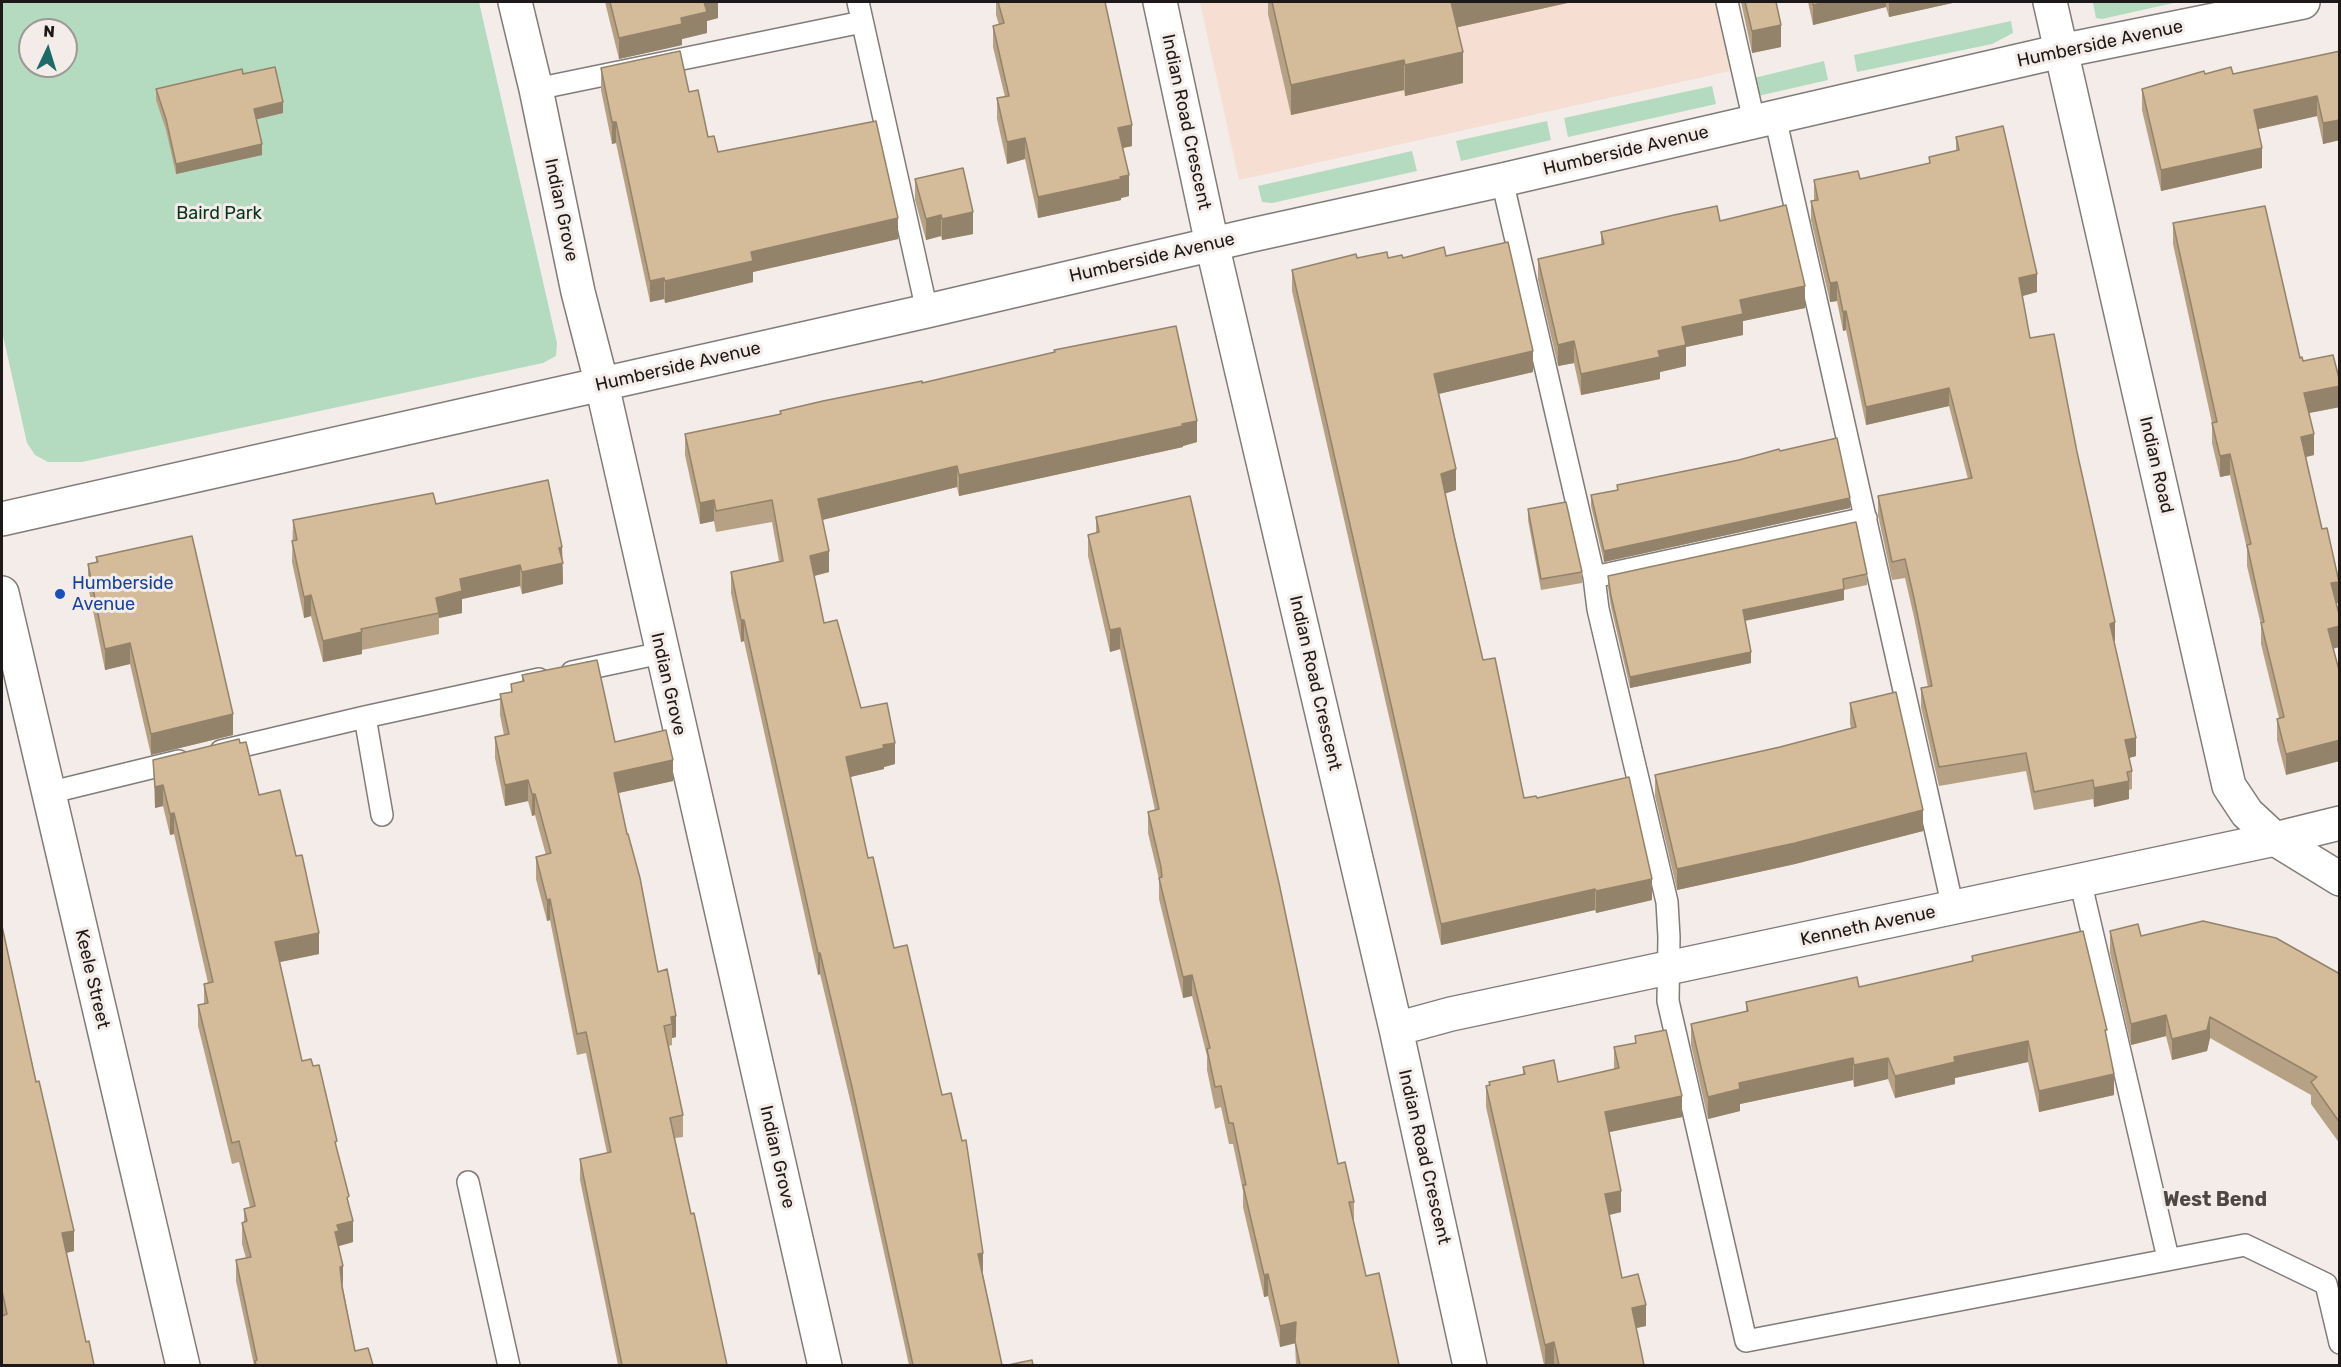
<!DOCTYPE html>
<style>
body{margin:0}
#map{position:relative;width:2341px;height:1367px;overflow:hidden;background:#f3ece8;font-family:Rubik,sans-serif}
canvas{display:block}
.frame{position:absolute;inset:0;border:3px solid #1c1918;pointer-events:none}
.north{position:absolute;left:18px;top:18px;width:60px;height:60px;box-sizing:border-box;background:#f3ece8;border:2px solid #9d9895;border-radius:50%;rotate:4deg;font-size:16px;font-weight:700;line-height:24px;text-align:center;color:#1c1918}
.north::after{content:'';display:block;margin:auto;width:21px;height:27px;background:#1d6a68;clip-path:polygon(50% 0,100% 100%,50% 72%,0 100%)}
</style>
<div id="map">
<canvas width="2341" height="1367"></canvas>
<div class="frame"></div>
<div class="north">N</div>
</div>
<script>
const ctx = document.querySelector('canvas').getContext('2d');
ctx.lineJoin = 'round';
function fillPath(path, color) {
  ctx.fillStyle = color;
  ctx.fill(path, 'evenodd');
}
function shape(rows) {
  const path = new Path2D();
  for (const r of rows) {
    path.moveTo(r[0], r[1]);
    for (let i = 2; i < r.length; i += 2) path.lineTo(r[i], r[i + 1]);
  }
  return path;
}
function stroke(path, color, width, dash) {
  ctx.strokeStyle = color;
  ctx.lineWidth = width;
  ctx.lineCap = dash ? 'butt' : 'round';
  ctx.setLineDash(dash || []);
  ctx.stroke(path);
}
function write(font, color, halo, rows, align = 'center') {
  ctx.font = font + ' Rubik,sans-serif';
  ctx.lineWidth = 6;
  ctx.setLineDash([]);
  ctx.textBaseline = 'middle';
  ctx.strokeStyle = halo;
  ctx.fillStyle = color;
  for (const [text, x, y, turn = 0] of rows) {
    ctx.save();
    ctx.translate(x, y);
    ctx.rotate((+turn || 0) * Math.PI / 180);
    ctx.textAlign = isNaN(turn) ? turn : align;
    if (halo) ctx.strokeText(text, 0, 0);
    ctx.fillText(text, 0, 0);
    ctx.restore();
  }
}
const education = shape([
 [1200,2,1719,2,1735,70,1239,180]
]);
const green = shape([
 [2,2,479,2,557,343,556,356,543,363,82,462,48,462,35,455,27,443,2,331],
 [30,30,66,30,66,66,30,66],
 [2099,2,2178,2,2102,19,2096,18,2093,3],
 [2011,21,2013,33,1992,44,1857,72,1854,55],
 [1824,61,1828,80,1758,96,1754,78],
 [1712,86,1716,104,1568,137,1564,118],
 [1547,121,1551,140,1461,161,1456,141],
 [1412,151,1417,171,1272,203,1262,202,1258,186]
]);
const lane = shape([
 [858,2,927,311],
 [1727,2,1754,121],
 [536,89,862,22],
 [1775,117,1953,908],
 [1502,180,1594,577,1598,609,1667,902,1669,937,1668,1001,1746,1341,2245,1245,2326,1284,2340,1343],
 [1594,577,1866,518],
 [572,672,661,653],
 [365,717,382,815],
 [221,751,365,717,539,679],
 [48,793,179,761],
 [2080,880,2168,1258],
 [468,1182,509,1366]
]);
const street = shape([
 [515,2,536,89,578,292,602,385,825,1366],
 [1160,2,1212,244,1396,1029,1470,1366],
 [2050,2,2229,786,2247,813,2275,839,2340,879],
 [2,519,927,311,1252,235,1502,180,2061,51,2303,2],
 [1396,1029,1451,1014,2275,839,2340,823]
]);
const secondary = shape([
 [2,593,183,1366]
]);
const wall = shape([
 [605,2,718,2,718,18,707,21,707,33,682,39,682,45,619,59],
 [996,2,1105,2,1132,146,1123,148,1129,196,1121,198,1121,200,1038,218,1025,159,1007,164,997,119,997,98,1005,97,993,47,993,26,999,25,996,15],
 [1268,2,1572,2,1457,27,1463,83,1405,96,1404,90,1291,115,1268,14],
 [1741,2,1776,2,1781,47,1752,53],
 [1808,2,1957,2,1889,17,1886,7,1813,25],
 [2340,51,2340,140,2323,144,2317,116,2258,129,2262,168,2161,191,2142,110,2142,89,2205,74,2233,74],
 [601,68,689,92,708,137,718,152,898,239,753,272,753,282,665,303,664,299,650,302,616,143,612,144,601,90],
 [243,74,283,113,256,119,262,155,176,174,166,130,156,100,156,89],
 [1956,137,2037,292,2022,296,2030,338,2115,641,2114,641,2136,756,2129,758,2132,771,2132,789,2129,790,2129,799,2094,807,2093,799,2034,810,2026,771,1939,786,1921,707,1921,688,1928,687,1914,617,1905,578,1892,580,1878,515,1878,496,1968,479,1949,406,1866,425,1846,330,1843,331,1837,301,1830,302,1811,220,1811,201,1814,201,1814,180,1860,179,1929,163,1929,157,1956,151],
 [915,179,973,234,942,240,941,236,926,240,915,200],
 [2338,202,2340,202,2340,223,2338,213],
 [1720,221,1805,308,1743,321,1743,335,1686,347,1686,366,1660,372,1660,379,1581,395,1574,363,1558,366,1538,280,1538,259,1601,245,1601,232],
 [2173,223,2303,361,2340,382,2340,407,2309,413,2314,455,2306,457,2339,603,2336,603,2333,649,2286,775,2277,740,2277,719,2279,718,2261,644,2261,625,2247,566,2247,549,2230,475,2220,477,2212,443,2212,423,2173,244],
 [1446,256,1533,372,1438,394,1456,490,1445,493,1483,660,1524,798,1537,798,1652,900,1596,913,1595,910,1441,945,1292,291,1292,270,1357,258,1403,258],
 [922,383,1197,442,1183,446,1183,447,959,496,957,487,822,520,829,572,814,576,824,623,861,708,895,764,884,767,884,769,850,777,868,858,894,948,983,1274,1002,1365,909,1365,852,1108,820,974,818,975,744,641,741,642,731,593,731,572,779,561,772,522,716,532,714,521,700,524,685,455,685,434,780,414,780,411],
 [1780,451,1850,508,1604,562,1591,506,1591,495,1617,490,1617,485],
 [436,504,562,547,563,584,522,594,520,586,462,599,462,613,439,618,439,634,362,650,362,654,323,662,311,616,304,618,292,562,293,520],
 [1528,509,1582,572,1582,583,1541,590,1528,520],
 [1096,517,1338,1164,1354,1202,1354,1223,1366,1276,1399,1365,1296,1365,1295,1343,1280,1347,1268,1296,1264,1297,1243,1207,1243,1191,1233,1144,1229,1144,1221,1107,1215,1109,1207,1070,1207,1056,1192,996,1183,998,1159,899,1159,879,1148,833,1148,812,1155,810,1120,649,1110,652,1088,556,1088,535,1096,533],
 [96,557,233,735,151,755,130,664,105,670,88,586,88,564,96,563],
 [1867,574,1867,585,1844,590,1844,600,1745,621,1751,663,1630,688,1611,607,1608,587,1608,576],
 [522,675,615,742,673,781,618,793,658,972,676,1037,672,1038,672,1045,669,1046,683,1115,683,1137,675,1138,691,1214,727,1365,618,1365,580,1180,580,1159,607,1153,586,1053,577,1055,550,920,547,921,536,879,536,857,546,855,535,815,532,816,528,801,505,806,495,758,495,737,504,735,500,715,500,694,511,692,511,684,522,682],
 [1850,703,1923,831,1795,864,1677,890,1655,796,1655,775,1780,747,1851,728,1850,724],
 [153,760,259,795,319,954,280,962,302,1061,337,1151,349,1206,353,1242,339,1246,343,1287,355,1351,373,1365,254,1365,236,1281,236,1260,246,1258,242,1244,242,1223,244,1222,244,1209,250,1207,239,1162,232,1164,198,1026,198,1005,204,1004,204,984,208,983,174,834,170,835,163,806,155,808],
 [2,926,74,1251,66,1253,2,1365,2,1316,3,1315,2,1311],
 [2110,931,2141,936,2340,974,2340,1144,2311,1104,2311,1095,2210,1038,2207,1051,2172,1060,2166,1036,2131,1045,2110,953],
 [1972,956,2107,1040,2114,1095,2039,1112,2028,1062,1955,1078,1955,1084,1895,1098,1888,1079,1854,1087,1853,1080,1740,1104,1740,1111,1708,1119,1691,1045,1691,1024,1746,1012,1746,1002,1859,987,1972,962],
 [1635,1036,1682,1117,1609,1132,1621,1212,1609,1215,1622,1278,1646,1326,1636,1328,1644,1365,1554,1365,1554,1364,1544,1365,1486,1107,1486,1086,1489,1085,1489,1082,1523,1075,1523,1067,1558,1082,1614,1069,1614,1047,1635,1043]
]);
const shadedWall = shape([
 [704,2,718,2,718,18,707,21,707,33,682,39,682,45,619,59,619,38,681,18],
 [1450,2,1572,2,1450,29],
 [1826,2,1886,2,1886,7,1813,25,1813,5],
 [1889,2,1957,2,1889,17],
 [1781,25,1781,47,1752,53,1752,31],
 [1463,52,1463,83,1405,96,1405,65],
 [1404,60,1404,90,1291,115,1291,85],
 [2317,96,2317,116,2254,130,2254,110],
 [283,102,283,113,254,120,254,109],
 [2340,120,2340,140,2323,144,2323,123],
 [612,122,616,122,616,143,612,144],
 [1132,125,1132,146,1118,149,1118,128],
 [1025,138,1025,159,1007,164,1007,142],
 [262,144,262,155,176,174,176,164],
 [2262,148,2262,168,2161,191,2161,170],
 [1129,175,1129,196,1121,198,1121,200,1038,218,1038,197],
 [973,212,973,234,942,240,942,219],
 [941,215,941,236,926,240,926,219],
 [898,218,898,239,753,272,753,282,665,303,665,281,751,252],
 [2037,274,2037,292,2019,297,2019,278],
 [664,278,664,299,650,302,650,281],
 [1837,282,1837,301,1830,302,1830,283],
 [1805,286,1805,308,1743,321,1743,335,1686,347,1686,366,1660,372,1660,379,1581,395,1581,374,1658,351,1682,327,1740,300],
 [1846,311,1846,330,1843,331,1843,312],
 [1574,341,1574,363,1558,366,1558,345],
 [1533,351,1533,372,1434,395,1434,374],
 [2340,386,2340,407,2304,414,2304,393],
 [1949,388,1949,406,1866,425,1866,407],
 [1197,421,1197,442,1183,446,1183,447,959,496,959,475],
 [2314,434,2314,455,2301,458,2301,437],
 [2230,454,2230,475,2220,477,2220,456],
 [957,466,957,487,818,521,818,499],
 [1456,469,1456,490,1441,495,1441,474],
 [1850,498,1850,508,1604,562,1604,551],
 [714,500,714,521,700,524,700,503],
 [562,547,563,584,522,594,522,572],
 [829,551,829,572,810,577,810,556],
 [520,565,520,586,462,599,462,613,439,618,436,598,460,579],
 [2339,582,2339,603,2331,604,2331,583],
 [1844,589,1844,600,1743,621,1743,610],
 [311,595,311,616,304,618,304,597],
 [741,620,744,620,744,641,741,642],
 [2115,622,2115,641,2110,643,2110,624],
 [2340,626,2340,647,2328,650,2328,629],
 [1120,628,1120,649,1110,652,1110,630],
 [362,632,362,654,323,662,323,641],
 [130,643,130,664,105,670,105,649],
 [1751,652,1751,663,1630,688,1630,677],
 [233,714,233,735,151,755,151,734],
 [2136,738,2136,756,2125,759,2125,740],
 [2340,740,2340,761,2286,775,2286,754],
 [895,743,895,764,884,767,884,769,846,778,846,757,883,745],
 [673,760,673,781,614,794,614,773],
 [528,780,528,801,505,806,505,785],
 [2129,781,2129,799,2094,807,2094,788],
 [163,785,163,806,155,808,155,787],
 [532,794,535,794,535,815,532,816],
 [1923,810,1923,831,1795,864,1677,890,1677,869],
 [174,813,174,834,170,835,170,814],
 [1652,879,1652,900,1596,913,1596,891],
 [1595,889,1595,910,1441,945,1441,924],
 [550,899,550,920,547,921,547,900],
 [319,933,319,954,275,963,275,942],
 [818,953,820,953,820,974,818,975],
 [1192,975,1192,996,1183,998,1183,977],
 [2166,1015,2166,1036,2131,1045,2131,1024],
 [676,1016,676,1037,672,1038,672,1024,671,1017],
 [2210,1017,2210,1038,2207,1051,2172,1060,2172,1039],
 [2028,1041,2028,1062,1955,1078,1955,1084,1895,1098,1895,1076,1954,1057],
 [1853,1058,1853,1080,1740,1104,1740,1111,1708,1119,1708,1097,1739,1083],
 [1888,1058,1888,1079,1854,1087,1854,1065],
 [2114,1074,2114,1095,2039,1112,2039,1091],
 [1682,1096,1682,1117,1605,1133,1605,1112],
 [1621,1191,1621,1212,1605,1216,1605,1194],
 [353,1221,353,1242,339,1246,335,1232,337,1225],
 [74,1231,74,1251,62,1254,62,1233],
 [983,1253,983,1274,978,1254],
 [343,1266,343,1287,340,1267],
 [1268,1274,1268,1296,1264,1297,1264,1275],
 [1646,1305,1646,1326,1632,1329,1632,1308],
 [1296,1322,1296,1343,1280,1347,1280,1326],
 [1554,1342,1554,1364,1545,1365,1545,1345]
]);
const building = shape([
 [610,2,704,2,707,12,681,18,682,24,619,38,610,2],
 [998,2,1105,2,1132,125,1118,128,1129,175,1120,177,1121,179,1038,197,1025,138,1007,142,997,98,1009,96,993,26,1004,23,998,2],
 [1272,2,1451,2,1463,52,1405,65,1404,60,1291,85,1272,2],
 [1745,2,1776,2,1781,25,1752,31,1745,2],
 [1813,2,1826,2,1813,5,1813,2],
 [680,51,689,92,698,90,708,137,714,136,718,152,876,121,898,218,751,252,753,261,665,281,664,278,650,281,616,122,612,122,601,68,680,51],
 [2340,51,2340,120,2323,123,2317,96,2254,110,2262,148,2161,170,2142,89,2204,71,2205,74,2231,67,2233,74,2340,51],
 [275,67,283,102,254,109,262,144,176,164,166,119,156,89,242,69,243,74,275,67],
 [2003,126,2037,274,2019,278,2030,338,2054,334,2077,452,2115,622,2110,624,2136,738,2125,740,2132,771,2127,772,2129,781,2094,788,2093,780,2034,792,2026,753,1939,767,1921,688,1932,686,1914,598,1905,559,1892,562,1878,496,1972,478,1949,388,1866,407,1846,311,1843,312,1837,282,1830,283,1811,201,1818,200,1814,180,1858,171,1860,179,1930,163,1929,157,1959,150,1956,137,2003,126],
 [963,168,973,212,942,219,941,215,926,219,915,179,963,168],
 [1786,205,1805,286,1740,300,1743,314,1682,327,1686,345,1658,351,1660,357,1581,374,1574,341,1558,345,1538,259,1604,244,1601,232,1674,215,1717,206,1720,221,1786,205],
 [2265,206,2300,358,2302,357,2303,361,2333,355,2340,382,2340,386,2304,393,2314,434,2301,437,2322,529,2327,528,2339,582,2331,583,2340,618,2340,626,2328,629,2340,674,2340,740,2286,754,2277,719,2284,717,2261,623,2264,622,2247,545,2251,544,2230,454,2220,456,2212,423,2217,422,2173,223,2265,206],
 [1508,242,1533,351,1434,374,1456,469,1441,474,1455,540,1483,660,1495,658,1524,798,1536,796,1537,798,1629,777,1652,879,1596,891,1595,889,1441,924,1292,270,1356,254,1357,258,1387,252,1388,258,1402,255,1403,258,1444,247,1446,256,1508,242],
 [1176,326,1197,421,1182,424,1183,426,959,475,957,466,818,499,829,551,810,556,824,623,837,620,861,708,887,703,895,743,883,745,884,748,846,757,868,858,873,857,894,948,907,945,942,1095,951,1093,962,1141,966,1140,983,1253,978,1254,1002,1365,913,1365,852,1087,820,953,818,953,744,620,741,620,731,572,783,561,772,500,716,511,714,500,700,503,685,434,781,414,780,411,823,401,922,381,922,383,1055,352,1054,350,1176,326],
 [1837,438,1850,498,1604,551,1591,495,1618,490,1617,485,1739,460,1779,449,1780,451,1837,438],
 [548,480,562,547,559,548,563,563,522,572,520,565,460,579,462,591,436,598,439,613,361,629,362,632,323,641,311,595,304,597,292,541,297,540,293,520,433,493,436,504,548,480],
 [1190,496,1279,883,1338,1164,1345,1162,1354,1202,1349,1202,1366,1276,1379,1273,1399,1365,1300,1365,1295,1341,1296,1322,1280,1326,1268,1274,1264,1275,1243,1185,1246,1185,1233,1123,1229,1123,1221,1086,1215,1087,1207,1049,1210,1048,1192,975,1183,977,1159,878,1162,877,1161,867,1148,812,1159,809,1120,628,1110,630,1088,535,1099,532,1096,517,1190,496],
 [1566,502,1582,572,1541,579,1528,509,1566,502],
 [1856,522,1867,574,1843,579,1844,589,1743,610,1751,652,1630,677,1611,596,1608,576,1856,522],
 [192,536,233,714,151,734,130,643,105,649,88,564,98,562,96,557,192,536],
 [597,660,615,742,666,730,673,760,614,773,627,834,628,834,640,878,658,972,667,969,676,1016,671,1017,672,1024,664,1026,683,1115,670,1118,691,1214,694,1213,727,1365,622,1365,580,1159,611,1152,586,1032,577,1034,550,899,547,900,536,857,551,853,535,794,532,794,528,780,505,785,495,737,509,734,500,694,512,692,511,684,524,681,522,675,597,660],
 [1896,692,1923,810,1795,843,1677,869,1655,775,1780,747,1856,727,1850,703,1896,692],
 [239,739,240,743,246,742,259,795,280,790,296,856,302,855,319,933,275,942,302,1061,311,1059,313,1066,319,1065,337,1141,335,1142,349,1196,347,1198,353,1221,337,1225,339,1231,335,1232,343,1266,340,1267,342,1287,355,1351,368,1348,373,1365,256,1365,255,1361,257,1360,236,1260,251,1257,242,1223,247,1221,244,1209,255,1206,239,1141,232,1143,198,1005,208,1003,204,984,213,982,174,813,170,814,163,785,155,787,153,760,239,739],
 [2203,921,2276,938,2340,974,2340,1123,2311,1082,2317,1077,2210,1017,2207,1030,2172,1039,2166,1015,2131,1024,2110,931,2138,924,2141,936,2203,921],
 [2,926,36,1082,39,1081,74,1231,62,1233,86,1342,89,1341,94,1365,2,1365,2,1316,7,1314,2,1291,2,926],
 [2083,931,2107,1030,2105,1030,2114,1074,2039,1091,2028,1041,1954,1057,1955,1062,1895,1076,1888,1058,1854,1065,1853,1058,1739,1083,1740,1089,1708,1097,1691,1024,1748,1011,1746,1002,1857,977,1859,987,1973,961,1972,956,2083,931],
 [1666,1030,1682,1096,1605,1112,1621,1191,1605,1194,1622,1278,1638,1274,1646,1305,1632,1308,1644,1365,1559,1365,1554,1342,1545,1345,1486,1086,1490,1085,1489,1082,1525,1074,1523,1067,1554,1060,1558,1082,1619,1068,1614,1047,1636,1043,1635,1036,1666,1030],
 [1032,1360,1033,1365,1008,1365,1032,1360]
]);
const markers = [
 [60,594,6,"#1a4fb4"]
];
const streetNames = [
 ["Humberside Avenue",2100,44,-12],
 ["Indian Road Crescent",1186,122,78],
 ["Humberside Avenue",1626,151,-13],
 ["Indian Grove",561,210,78],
 ["Humberside Avenue",1152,258,-13],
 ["Humberside Avenue",678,367,-13],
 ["Indian Road",2156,465,77],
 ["Indian Road Crescent",1315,683,77],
 ["Indian Grove",668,684,77],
 ["Kenneth Avenue",1868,926,-12],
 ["Keele Street",92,979,77],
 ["Indian Grove",777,1157,77],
 ["Indian Road Crescent",1424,1157,77]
];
const parkNames = [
 ["Baird Park",219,214]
];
const transitNames = [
 ["Humberside",72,584],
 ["Avenue",72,605]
];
const neighbourhoodNames = [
 ["West Bend",2215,1200]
];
fillPath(education, '#f6ded3');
fillPath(green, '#b4dac0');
stroke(lane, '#827c79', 24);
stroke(street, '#827c79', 36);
stroke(secondary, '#827c79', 36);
stroke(lane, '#fff', 21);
stroke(street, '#fff', 33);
stroke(secondary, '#fff', 33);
fillPath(wall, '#b6a184');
fillPath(shadedWall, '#94836b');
fillPath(building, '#d4bb99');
stroke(building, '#94836b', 1.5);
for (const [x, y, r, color] of markers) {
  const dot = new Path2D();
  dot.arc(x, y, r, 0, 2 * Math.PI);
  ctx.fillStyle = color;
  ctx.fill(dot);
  stroke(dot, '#f3ece8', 2);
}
write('18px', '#1c1918', '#f3ece8', streetNames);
write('18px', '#05361d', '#f3ece8', parkNames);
write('18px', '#164399', '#f3ece8', transitNames, 'left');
write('bold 20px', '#4d4845', '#f3ece8', neighbourhoodNames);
</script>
